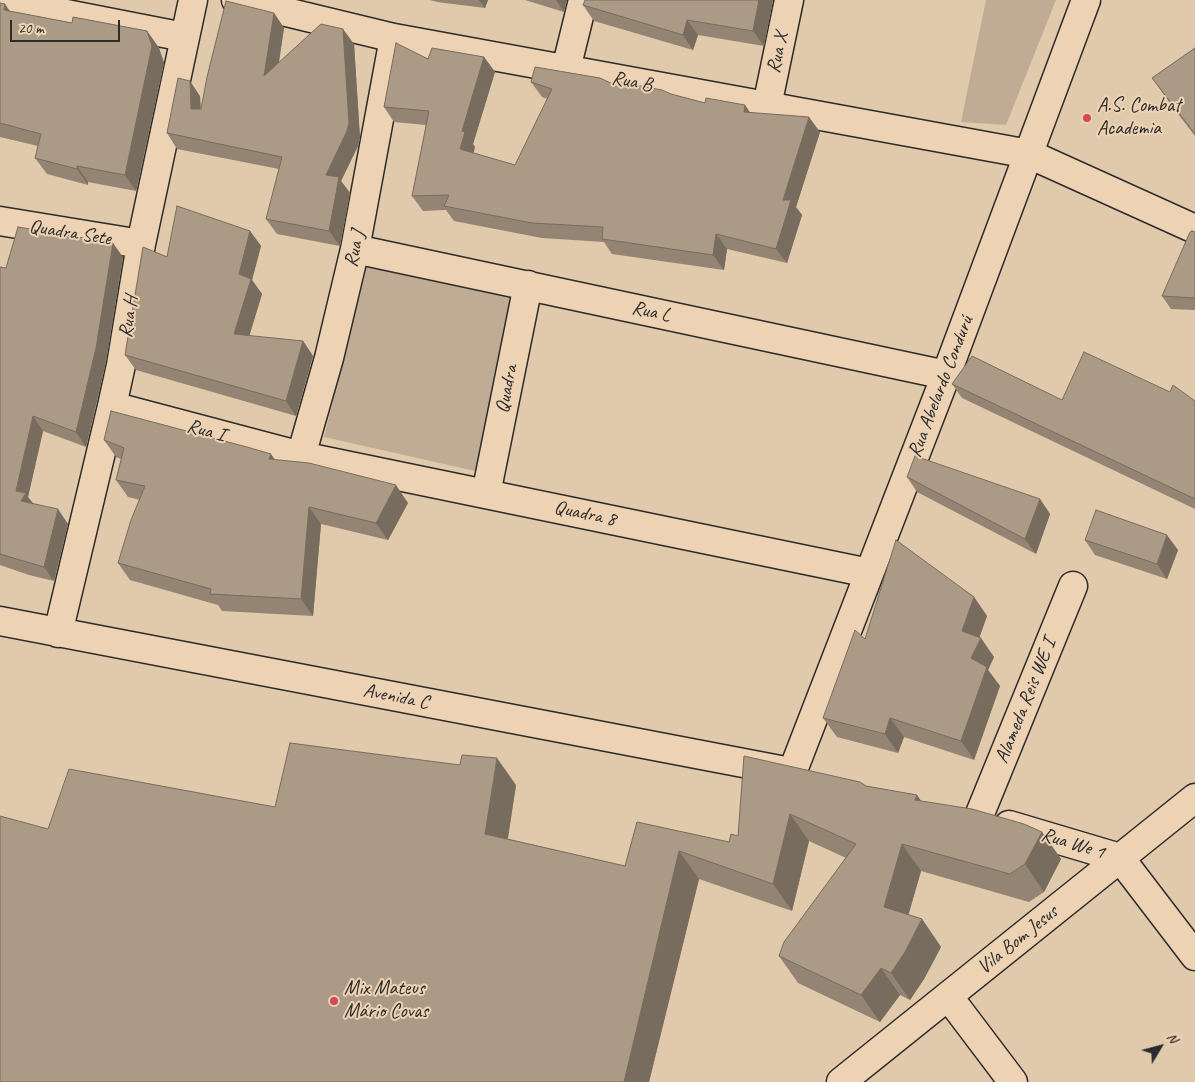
<!DOCTYPE html>
<meta charset="utf-8">
<style>
body{margin:0}
#map{position:relative;width:1195px;height:1082px;overflow:hidden;background:#e1c9ac;font-family:Caveat,sans-serif}
canvas{display:block}
.north{position:absolute;left:1135px;top:1022px;width:50px;height:50px;-webkit-text-stroke:4px #edd3b4;paint-order:stroke;rotate:53deg;font-size:14px;font-weight:700;line-height:20px;text-align:center;color:#2b2b2b}
.north::after{content:'';display:block;margin:auto;width:18px;height:22px;background:#2b2b2b;clip-path:polygon(50% 0,100% 100%,50% 72%,0 100%)}
.scale{position:absolute;left:10px;top:20px;width:110px;height:22px;box-sizing:border-box;border:2px solid #2b2b2b;border-top:0;padding-left:6px;font-size:15px;line-height:18px;white-space:nowrap;color:#2b2b2b;-webkit-text-stroke:4px #edd3b4;paint-order:stroke}
</style>
<div id="map">
<canvas width="1195" height="1082"></canvas>
<div class="north">N</div>
<div class="scale">20 m</div>
</div>
<script>
const ctx = document.querySelector('canvas').getContext('2d');
ctx.lineJoin = 'round';
function fillPath(path, color) {
  ctx.fillStyle = color;
  ctx.fill(path, 'evenodd');
}
function shape(rows) {
  const path = new Path2D();
  for (const r of rows) {
    path.moveTo(r[0], r[1]);
    for (let i = 2; i < r.length; i += 2) path.lineTo(r[i], r[i + 1]);
  }
  return path;
}
function stroke(path, color, width, dash) {
  ctx.strokeStyle = color;
  ctx.lineWidth = width;
  ctx.lineCap = dash ? 'butt' : 'round';
  ctx.setLineDash(dash || []);
  ctx.stroke(path);
}
function write(font, color, halo, rows, align = 'center') {
  ctx.font = font + ' Caveat,sans-serif';
  ctx.lineWidth = 4;
  ctx.setLineDash([]);
  ctx.textBaseline = 'middle';
  ctx.strokeStyle = halo;
  ctx.fillStyle = color;
  for (const [text, x, y, turn = 0] of rows) {
    ctx.save();
    ctx.translate(x, y);
    ctx.rotate((+turn || 0) * Math.PI / 180);
    ctx.textAlign = isNaN(turn) ? turn : align;
    if (halo) ctx.strokeText(text, 0, 0);
    ctx.fillText(text, 0, 0);
    ctx.restore();
  }
}
const green = shape([
 [986,0,1056,0,1006,125,961,122],
 [367,264,521,296,484,473,324,437]
]);
const minor = shape([
 [236,0,394,38,1029,154,1195,229],
 [0,1,184,37],
 [566,69,583,0],
 [767,106,789,0],
 [0,221,141,244],
 [355,249,946,375],
 [112,406,301,456,869,573],
 [301,456,329,358,355,249,394,38],
 [486,494,528,285],
 [0,621,780,770],
 [58,633,112,406,121,365,141,244,193,0],
 [792,773,946,375,1086,0],
 [979,816,1073,586],
 [1009,825,1120,858],
 [1120,858,1195,956],
 [948,996,1013,1082],
 [841,1082,1195,798]
]);
const wall = shape([
 [430,0,488,0,485,8,437,2],
 [525,0,567,0,564,12],
 [773,0,764,46,698,35,693,50,594,21,583,5],
 [0,3,10,11,72,23,147,31,159,48,164,63,136,191,88,182,88,185,47,174,35,158,38,146,0,137],
 [274,13,284,28,279,63,354,44,360,138,358,146,341,181,350,193,340,246,277,234,266,219,279,169,177,149,167,133,200,96,201,109],
 [1195,48,1195,136,1172,106,1152,78],
 [484,57,495,72,473,144,475,147,473,153,515,165,548,99,542,97,531,82,615,85,671,94,705,103,745,105,750,113,820,132,796,207,802,215,787,263,727,249,724,270,612,254,604,242,542,238,454,221,446,210,423,211,412,196,426,125,394,122,384,107,428,59],
 [250,231,261,246,252,280,262,294,249,336,303,341,313,356,296,416,136,370,125,355,167,257],
 [1195,232,1195,310,1171,309,1162,296],
 [123,257,106,362,86,447,43,431,28,497,33,503,68,524,54,581,29,575,0,565,0,267,6,268],
 [952,384,1062,400,1170,392,1195,401,1195,509,962,398],
 [104,440,275,460,408,503,388,540,321,524,313,616,222,611,218,605,130,580,118,563,140,500,128,497,116,480,121,459,116,457],
 [907,477,1040,499,1050,514,1036,554,917,492],
 [1085,540,1178,550,1167,579,1095,555],
 [974,597,987,616,979,638,994,657,988,670,1000,686,974,760,904,737,898,753,837,737,823,718,865,639],
 [744,756,866,786,917,795,921,801,1042,832,1061,859,1044,892,1029,902,921,871,908,915,922,919,941,947,924,979,910,1000,900,995,880,1022,798,983,779,956,846,858,809,841,792,911,699,879,649,1082,0,1082,48,829,275,807,516,785,508,839,625,866,637,822,729,842,738,836]
]);
const shadedWall = shape([
 [479,0,488,0,485,8],
 [556,0,567,0,564,12],
 [759,0,773,0,764,46,753,31],
 [5,4,16,20,4,10],
 [274,13,284,28,274,92,264,76],
 [687,20,698,35,693,50,683,35],
 [343,29,354,44,360,138,358,146,341,181,350,193,340,246,329,231,326,175],
 [147,31,159,48,164,63,136,191,125,175],
 [484,57,495,72,473,144,475,147,471,164,460,149,462,131],
 [190,81,200,96,201,124,191,109],
 [745,105,755,120,744,112],
 [809,117,820,132,796,207,802,215,787,263,776,249,783,200],
 [77,166,88,182,88,185,77,169],
 [250,231,261,246,252,280,262,294,245,350,234,334,239,274],
 [716,234,727,249,724,270,713,255],
 [113,243,123,257,106,362,86,447,76,432],
 [303,341,313,356,296,416,286,401],
 [33,416,43,431,28,497,36,508,21,501,16,491],
 [271,454,283,471,269,459],
 [396,485,408,503,388,540,376,523],
 [1040,499,1050,514,1036,554,1025,539],
 [309,507,321,524,313,616,301,599],
 [58,509,68,524,54,581,44,567],
 [1167,535,1178,550,1167,579,1157,564],
 [974,597,987,616,975,650,962,631],
 [981,638,994,657,988,670,1000,686,974,760,961,741,971,658],
 [890,718,904,737,898,753,885,734],
 [497,758,516,785,504,861,485,834],
 [917,795,936,823,915,800],
 [790,814,809,841,792,911,773,884],
 [1042,832,1061,859,1044,892,1025,864],
 [902,844,921,871,903,934,884,907],
 [679,851,699,879,649,1082,624,1082],
 [922,919,941,947,924,979,910,1000,891,973],
 [881,968,900,995,880,1022,861,995]
]);
const building = shape([
 [585,0,759,0,753,31,687,20,683,35,583,5,585,0],
 [226,1,274,13,264,76,321,24,343,29,349,123,347,131,326,175,339,177,329,231,266,219,282,157,167,133,178,78,190,81,191,109,201,109,207,77,226,1],
 [0,3,5,4,4,10,72,23,73,17,147,31,152,46,125,175,77,166,77,169,35,158,41,134,0,123,0,3],
 [396,43,428,59,432,48,484,57,462,131,465,132,460,149,515,165,552,89,531,82,535,67,600,78,615,85,615,81,662,90,671,94,705,103,706,98,745,105,744,112,809,117,783,200,791,200,776,249,716,234,713,255,602,239,603,227,532,223,444,206,449,195,412,196,429,111,384,107,396,43],
 [1195,48,1195,134,1152,78,1195,48],
 [177,206,250,231,239,274,251,279,234,334,303,341,286,401,125,355,143,247,167,257,177,206],
 [18,227,113,243,96,348,76,432,33,416,16,491,26,493,21,501,58,509,44,567,20,560,0,554,0,267,6,268,18,227],
 [1192,231,1195,232,1195,298,1162,296,1190,232,1192,231],
 [1084,352,1170,392,1173,385,1195,401,1195,499,952,384,972,356,1062,400,1084,352],
 [111,411,247,447,271,454,269,459,309,463,396,485,376,523,309,507,301,599,210,594,211,589,118,563,131,520,145,486,116,480,124,448,104,440,111,411],
 [915,456,1040,499,1025,539,907,477,915,456],
 [1096,510,1167,535,1157,564,1085,540,1096,510],
 [896,540,974,597,962,631,981,638,971,658,987,667,961,741,890,718,885,734,823,718,855,630,865,639,896,540],
 [290,743,460,765,462,755,497,758,485,834,625,866,637,822,729,842,731,834,738,836,744,756,860,782,866,786,917,795,915,800,972,809,1024,824,1042,832,1025,864,1010,874,902,844,884,907,922,919,905,952,891,973,881,968,861,995,779,956,784,942,856,844,790,814,773,884,679,851,624,1082,0,1082,0,816,48,829,69,769,275,807,290,743]
]);
const markers = [
 [1087,118,5,"#d1495b"],
 [334,1001,5,"#d1495b"]
];
const streetNames = [
 ["Rua X",778,53,-78],
 ["Rua B",632,82,11],
 ["Quadra Sete",70,233,9],
 ["Rua J",355,249,-78],
 ["Rua L",651,312,12],
 ["Rua H",129,317,-81],
 ["Rua Abelardo Condurú",941,387,-69],
 ["Quadra",507,389,-79],
 ["Rua I",206,431,15],
 ["Quadra 8",585,514,12],
 ["Avenida C",396,697,11],
 ["Alameda Reis WE I",1026,701,-68],
 ["Rua We 1",1073,844,17],
 ["Vila Bom Jesus",1018,940,-39]
];
const poiNames = [
 ["A.S. Combat",1097,106],
 ["Academia",1097,129],
 ["Mix Mateus",344,989],
 ["Mário Covas",344,1012]
];
fillPath(green, '#c0ac94');
stroke(minor, '#2b2b2b', 31);
stroke(minor, '#edd3b4', 28);
fillPath(wall, '#938473');
fillPath(shadedWall, '#786c5e');
fillPath(building, '#ab9a86');
stroke(building, '#786c5e', 1);
for (const [x, y, r, color] of markers) {
  const dot = new Path2D();
  dot.arc(x, y, r, 0, 2 * Math.PI);
  ctx.fillStyle = color;
  ctx.fill(dot);
  stroke(dot, '#edd3b4', 2);
}
write('20px', '#2b2b2b', '#edd3b4', streetNames);
write('20px', '#2b2b2b', '#edd3b4', poiNames, 'left');
</script>
